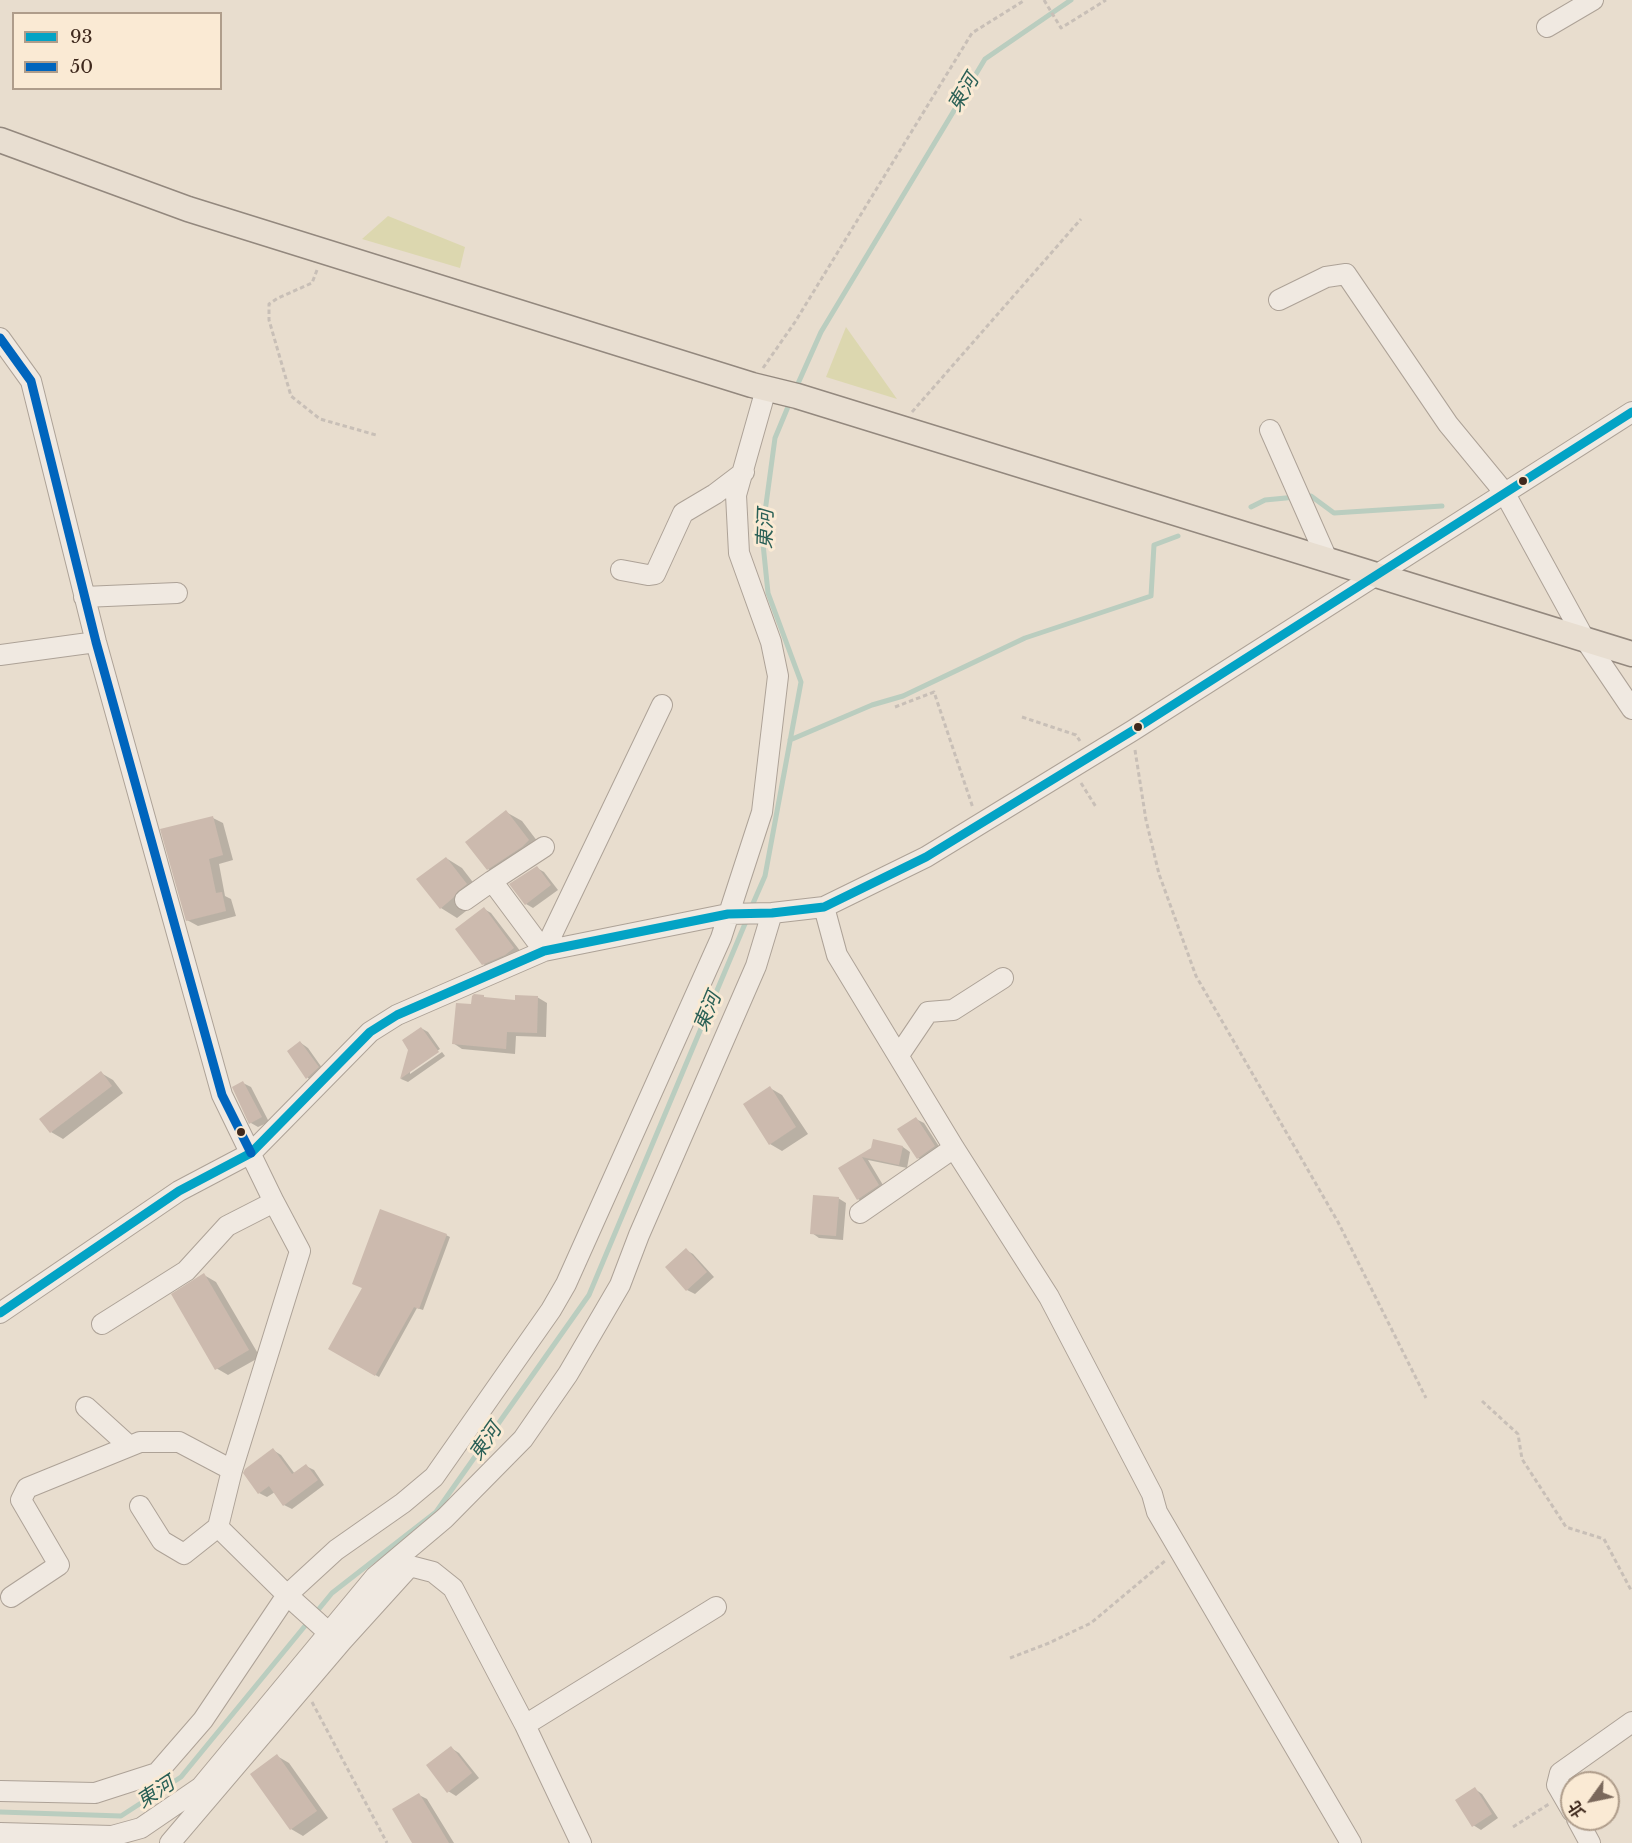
<!DOCTYPE html>
<meta charset="utf-8">
<style>
body{margin:0}
#map{position:relative;width:1632px;height:1843px;overflow:hidden;background:#e8ddce;font-family:"Libre Baskerville","Noto Sans TC",serif}
canvas{display:block}
.legend{position:absolute;left:12px;top:12px;width:210px;height:78px;box-sizing:border-box;background:#faead4;border:2px solid #af9d8b;margin:0;padding:8px 10px;list-style:none;font-size:18px;color:#3f291d}
.legend li{display:flex;align-items:center;gap:12px;height:30px}
.legend b{width:30px;border:2px solid #af9d8b}
.north{position:absolute;left:1560px;top:1771px;width:60px;height:60px;box-sizing:border-box;background:#faead4;border:2px solid #af9d8b;border-radius:50%;rotate:237deg;font-size:16px;font-weight:700;line-height:24px;text-align:center;color:#3f291d}
.north::after{content:'';display:block;margin:auto;width:21px;height:27px;background:#7a685b;clip-path:polygon(50% 0,100% 100%,50% 72%,0 100%)}
</style>
<div id="map">
<canvas width="1632" height="1843"></canvas>
<ul class="legend">
<li><b style="height:8px;background:#03a3c5"></b>93</li>
<li><b style="height:8px;background:#0065bd"></b>50</li>
</ul>
<div class="north">北</div>
</div>
<script>
const ctx = document.querySelector('canvas').getContext('2d');
ctx.lineJoin = 'round';
function fillPath(path, color) {
  ctx.fillStyle = color;
  ctx.fill(path, 'evenodd');
}
function shape(rows) {
  const path = new Path2D();
  for (const r of rows) {
    path.moveTo(r[0], r[1]);
    for (let i = 2; i < r.length; i += 2) path.lineTo(r[i], r[i + 1]);
  }
  return path;
}
function stroke(path, color, width, dash) {
  ctx.strokeStyle = color;
  ctx.lineWidth = width;
  ctx.lineCap = dash ? 'butt' : 'round';
  ctx.setLineDash(dash || []);
  ctx.stroke(path);
}
function write(font, color, halo, rows, align = 'center') {
  ctx.font = font + ' "Libre Baskerville","Noto Sans TC",serif';
  ctx.lineWidth = 6;
  ctx.setLineDash([]);
  ctx.textBaseline = 'middle';
  ctx.strokeStyle = halo;
  ctx.fillStyle = color;
  for (const [text, x, y, turn = 0] of rows) {
    ctx.save();
    ctx.translate(x, y);
    ctx.rotate((+turn || 0) * Math.PI / 180);
    ctx.textAlign = isNaN(turn) ? turn : align;
    if (halo) ctx.strokeText(text, 0, 0);
    ctx.fillText(text, 0, 0);
    ctx.restore();
  }
}
const green = shape([
 [388,216,465,247,460,268,362,239],
 [846,327,897,399,826,377]
]);
const shadow = shape([
 [506,812,522,821,544,850,504,878,488,869],
 [213,818,223,823,233,860,219,864,225,896,231,899,236,916,198,926,187,920],
 [446,858,462,868,482,894,470,908,457,918,441,908],
 [537,868,544,872,558,890,533,908,526,904],
 [484,909,491,913,521,952,491,968,483,964],
 [484,997,489,999,516,1002,537,997,547,1003,546,1037,516,1036,515,1054,462,1049,453,1043,472,1006],
 [421,1028,428,1032,440,1049,410,1070,410,1074,442,1052,445,1056,408,1082,401,1079,410,1050],
 [301,1043,308,1048,325,1072,315,1083,308,1078,289,1052],
 [101,1073,113,1080,123,1093,63,1139,51,1132],
 [243,1083,251,1087,269,1122,258,1127,251,1123],
 [770,1088,782,1095,808,1134,782,1151,770,1144],
 [916,1119,924,1123,942,1151,925,1162,918,1158],
 [903,1147,910,1152,907,1168,868,1160,886,1190,866,1204,858,1199,840,1168,873,1148],
 [838,1198,846,1203,843,1240,819,1238,812,1233],
 [446,1235,450,1237,423,1310,417,1308,379,1377,330,1349],
 [686,1250,693,1254,714,1277,695,1294,687,1290,667,1267],
 [204,1275,216,1282,260,1357,228,1375,216,1368],
 [273,1450,281,1455,295,1474,306,1466,314,1470,324,1485,292,1509,284,1505,275,1492,267,1497,259,1493],
 [451,1748,459,1753,479,1778,456,1796,448,1791],
 [277,1756,289,1763,328,1818,303,1836,291,1829],
 [1475,1789,1482,1794,1498,1818,1481,1830,1473,1825],
 [419,1795,427,1799,454,1843,414,1843]
]);
const stream = shape([
 [796,388,821,332,985,59,1071,0],
 [1305,496,1311,496,1334,513,1442,506],
 [1251,507,1265,500,1296,497],
 [790,740,872,705,903,696,1025,638,1151,596,1154,545,1178,536],
 [751,908,765,876,801,682,768,593,762,534,775,438,790,402],
 [0,1812,121,1816,181,1777,332,1593,436,1512,589,1295,747,919]
]);
const building = shape([
 [506,810,529,840,522,847,487,870,465,842],
 [213,816,223,855,209,859,216,893,222,892,226,911,186,921,160,829],
 [446,857,467,884,458,891,453,898,440,909,416,879],
 [537,866,551,885,525,905,509,884],
 [484,907,514,948,505,955,482,965,455,929],
 [474,994,484,995,484,997,515,1000,515,995,538,996,537,1033,507,1032,506,1049,452,1044,456,1003,471,1004,472,996],
 [421,1027,439,1052,400,1079,408,1050,402,1040],
 [300,1041,319,1067,306,1079,287,1051],
 [101,1071,112,1086,50,1133,39,1119],
 [243,1081,262,1117,249,1124,232,1087],
 [770,1086,796,1127,769,1145,743,1104],
 [916,1117,935,1146,917,1159,897,1129],
 [873,1139,903,1146,899,1165,862,1157,879,1185,857,1200,838,1168,871,1148],
 [813,1195,839,1197,836,1236,810,1234],
 [380,1209,447,1234,419,1309,414,1307,375,1376,328,1349,362,1288,352,1284],
 [686,1248,707,1272,686,1291,665,1267],
 [204,1273,249,1350,215,1370,171,1294],
 [273,1448,292,1474,306,1464,318,1480,283,1506,269,1486,258,1494,243,1473,245,1469],
 [451,1746,472,1773,447,1793,426,1765],
 [277,1754,317,1811,290,1830,250,1774],
 [1475,1787,1492,1814,1472,1827,1455,1800],
 [419,1793,449,1843,412,1843,392,1809]
]);
const path = shape([
 [1044,0,1061,28,1106,0],
 [317,270,312,283,278,298,269,304,269,320,291,396,320,419,376,435],
 [763,368,795,322,972,33,1025,0],
 [912,412,1081,219],
 [895,707,934,692,973,808],
 [1022,717,1076,735,1080,741],
 [1135,750,1146,820,1159,874,1196,976,1338,1222,1426,1398],
 [1081,783,1096,807],
 [1482,1401,1518,1434,1522,1459,1566,1527,1604,1539,1632,1592],
 [1010,1658,1049,1643,1091,1623,1165,1561],
 [312,1702,387,1843],
 [1513,1827,1549,1804]
]);
const minor = shape([
 [1547,27,1593,0],
 [1279,300,1326,277,1346,274,1448,424,1504,492,1584,638,1632,709],
 [0,338,31,381,96,642,222,1095,274,1202,300,1251,232,1470,218,1527,287,1595,328,1632,342,1641],
 [1270,430,1327,559],
 [621,570,648,575,655,574,683,513,715,494,744,472],
 [84,597,177,593],
 [0,655,96,642],
 [544,847,492,881,544,951,662,705],
 [465,900,492,881],
 [824,907,837,955,954,1148,1049,1297,1152,1494,1157,1512,1351,1843],
 [899,1055,928,1012,953,1010,1003,978],
 [860,1213,954,1148],
 [0,1313,179,1191,251,1153,370,1032,397,1015,544,951,728,914,772,913,824,907,926,857,1132,731,1632,412],
 [102,1324,186,1271,227,1226,274,1202],
 [86,1407,129,1446],
 [140,1506,162,1541,184,1554,218,1527],
 [11,1597,59,1565,21,1500,27,1488,140,1442,179,1442,232,1470],
 [525,1725,716,1607],
 [0,1791,95,1793,157,1773,203,1720,287,1595,336,1550,403,1503,434,1477,551,1310,566,1284,721,938,762,812,778,676,771,642,739,553,736,495,766,389],
 [1572,1811,1557,1785,1560,1773,1632,1722],
 [1577,1819,1590,1843],
 [0,1833,112,1836,141,1828,201,1787,375,1577,445,1518,523,1439,568,1374,620,1285,639,1235,756,966,772,913],
 [170,1843,342,1641,410,1566,433,1572,453,1588,525,1725,581,1843]
]);
const major = shape([
 [0,140,188,209,752,385,797,396,1632,654]
]);
const bus1 = shape([
 [0,1313,179,1191,251,1153,370,1032,397,1015,544,951,728,914,772,913,824,907,926,857,1132,731,1632,412]
]);
const bus2 = shape([
 [0,338,31,381,96,642,222,1095,251,1153]
]);
const markers = [
 [1523,481,5,"#3f291d"],
 [1138,727,5,"#3f291d"],
 [241,1132,5,"#3f291d"]
];
const waterNames = [
 ["東河",964,93,-59],
 ["東河",766,529,-88],
 ["東河",708,1012,-67],
 ["東河",486,1442,-55],
 ["東河",156,1793,-33]
];
fillPath(green, '#dcd7af');
fillPath(shadow, '#0003');
stroke(stream, '#bacdbf', 5);
fillPath(building, '#ccbaae');
stroke(minor, '#ada297', 22);
stroke(major, '#93887e', 27);
stroke(path, '#c8bfb7', 3, [4.5, 3]);
stroke(minor, '#f0e9e1', 20);
stroke(major, '#e8ded1', 24);
stroke(bus1, '#03a3c5', 9);
stroke(bus2, '#0065bd', 9);
for (const [x, y, r, color] of markers) {
  const dot = new Path2D();
  dot.arc(x, y, r, 0, 2 * Math.PI);
  ctx.fillStyle = color;
  ctx.fill(dot);
  stroke(dot, '#faead4', 2);
}
write('italic 20px', '#2a6056', '#faead4', waterNames);
</script>
